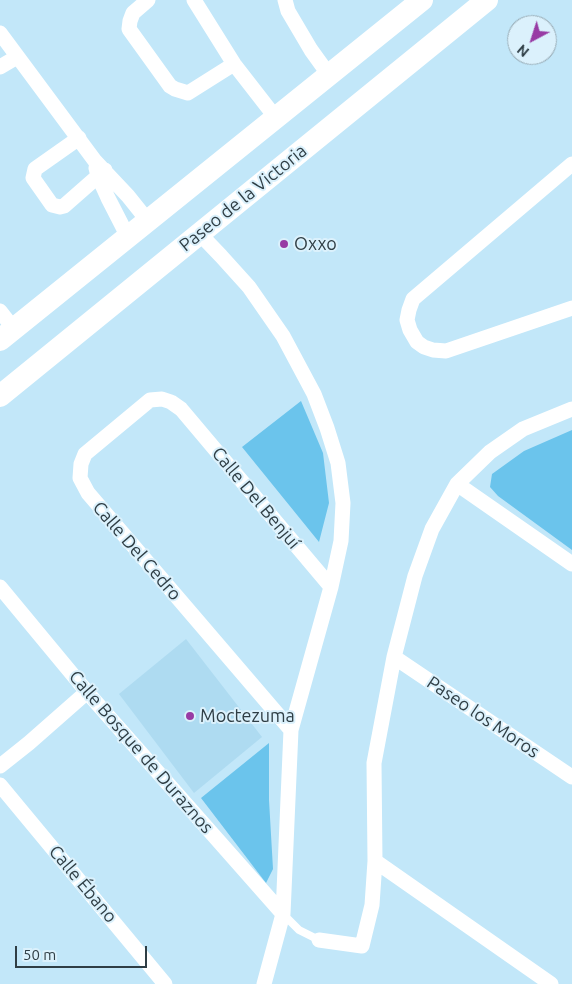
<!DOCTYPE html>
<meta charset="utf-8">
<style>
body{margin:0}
#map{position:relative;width:572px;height:984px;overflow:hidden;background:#c2e7f9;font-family:Ubuntu,sans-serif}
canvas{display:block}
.north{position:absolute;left:507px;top:15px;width:50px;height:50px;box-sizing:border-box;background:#dbf1fc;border:1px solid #96a9b3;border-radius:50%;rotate:220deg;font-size:14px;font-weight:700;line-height:20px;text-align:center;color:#2f3e45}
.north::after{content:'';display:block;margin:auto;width:18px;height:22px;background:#983ba4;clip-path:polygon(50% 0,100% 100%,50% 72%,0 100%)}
.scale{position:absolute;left:15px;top:946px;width:132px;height:22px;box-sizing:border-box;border:2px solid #2f3e45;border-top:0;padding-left:6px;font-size:15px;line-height:18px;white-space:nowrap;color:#2f3e45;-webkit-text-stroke:4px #dbf1fc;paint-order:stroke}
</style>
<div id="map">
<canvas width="572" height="984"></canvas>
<div class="north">N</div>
<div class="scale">50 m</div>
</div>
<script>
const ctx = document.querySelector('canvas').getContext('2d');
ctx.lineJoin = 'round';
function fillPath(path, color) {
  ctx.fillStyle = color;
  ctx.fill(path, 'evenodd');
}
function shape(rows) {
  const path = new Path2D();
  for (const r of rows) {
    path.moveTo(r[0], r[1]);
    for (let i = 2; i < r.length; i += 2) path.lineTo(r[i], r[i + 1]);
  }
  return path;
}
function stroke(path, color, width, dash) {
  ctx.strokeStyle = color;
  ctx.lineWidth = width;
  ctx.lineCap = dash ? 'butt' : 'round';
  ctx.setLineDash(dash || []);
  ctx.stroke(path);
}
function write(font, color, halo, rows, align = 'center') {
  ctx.font = font + ' Ubuntu,sans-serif';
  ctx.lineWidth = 4;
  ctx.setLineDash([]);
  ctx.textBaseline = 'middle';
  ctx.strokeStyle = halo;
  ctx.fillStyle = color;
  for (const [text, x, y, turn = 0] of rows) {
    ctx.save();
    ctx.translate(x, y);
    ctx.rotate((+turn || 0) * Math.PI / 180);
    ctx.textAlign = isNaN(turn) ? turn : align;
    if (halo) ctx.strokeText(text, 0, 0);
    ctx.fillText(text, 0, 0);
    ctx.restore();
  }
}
const built = shape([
 [186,639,262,737,194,793,119,694]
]);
const green = shape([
 [301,401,323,453,329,503,319,542,242,447],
 [572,430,572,550,498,496,490,487,492,474,524,451],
 [269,743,269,800,273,869,266,883,201,798]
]);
const lane = shape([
 [283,914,299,930,319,940]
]);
const street = shape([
 [148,0,133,13,130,21,129,29,170,86,175,89,188,93,234,64],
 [194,0,234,64,276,118],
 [285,0,288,11,311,50,329,75],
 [0,33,95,161,128,196,148,221],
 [0,67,17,57],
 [79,138,35,169,33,178,52,205,60,207,64,206,105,170],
 [572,164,413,299,409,310,407,320,410,330,417,342,424,347,433,350,446,351,572,308],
 [96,168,98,176,108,198,128,237],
 [199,233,221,256,249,287,283,336,314,394,327,428,338,463,343,503,341,541,331,587,291,730,283,914,264,984],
 [0,311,14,329],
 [457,484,572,564],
 [0,587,87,692,283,914],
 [394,657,572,777],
 [291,730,88,493,80,478,81,464,85,454,150,400,162,399,171,402,181,409,331,587],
 [0,766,29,743,87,692],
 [0,785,165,984],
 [375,861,551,984],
 [319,940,362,946,372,905,375,861,374,763,394,657,415,576,432,529,457,484,490,452,523,429,572,409]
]);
const primary = shape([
 [0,340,422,0],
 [0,396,487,0]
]);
const markers = [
 [284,244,5,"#983ba4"],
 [190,716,5,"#983ba4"]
];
const streetNames = [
 ["Paseo de la Victoria",243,198,-39],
 ["Calle Del Benjuí",256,498,50],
 ["Calle Del Cedro",137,551,49],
 ["Paseo los Moros",483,717,34],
 ["Calle Bosque de Duraznos",141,752,49],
 ["Calle Ébano",83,884,50]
];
const poiNames = [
 ["Oxxo",294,244],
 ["Moctezuma",200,716]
];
fillPath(built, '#aedbf1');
fillPath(green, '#6bc4ec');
stroke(lane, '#fff', 8);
stroke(street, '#fff', 15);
stroke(primary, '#fff', 22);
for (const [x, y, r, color] of markers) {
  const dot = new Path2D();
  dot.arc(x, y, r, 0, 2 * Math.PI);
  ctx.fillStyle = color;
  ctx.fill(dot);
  stroke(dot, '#dbf1fc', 2);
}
write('18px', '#2f3e45', '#dbf1fc', streetNames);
write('18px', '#2f3e45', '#dbf1fc', poiNames, 'left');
</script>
